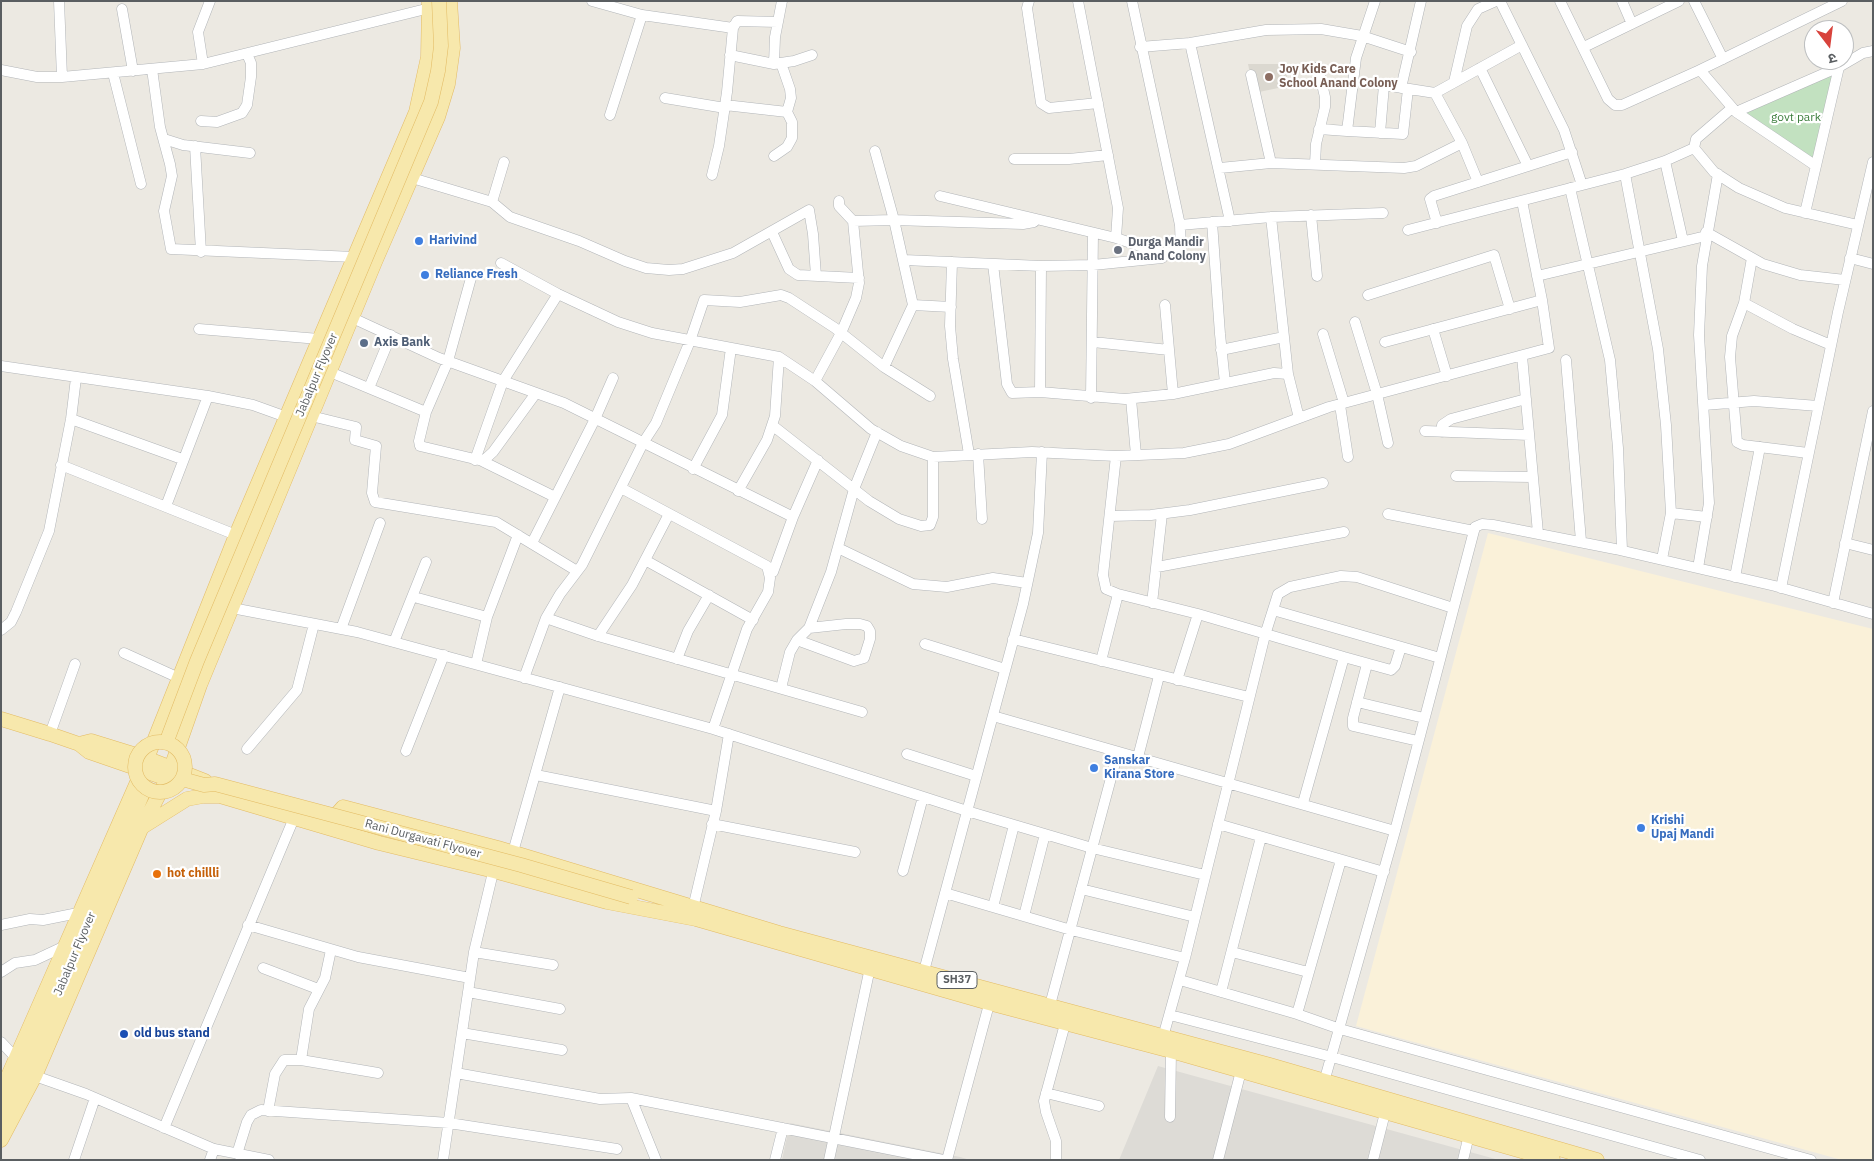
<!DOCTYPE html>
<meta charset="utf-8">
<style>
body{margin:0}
#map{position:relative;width:1874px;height:1161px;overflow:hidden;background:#ece9e2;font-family:"IBM Plex Sans","Noto Sans Devanagari",sans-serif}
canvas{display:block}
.frame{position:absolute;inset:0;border:2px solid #5a5e61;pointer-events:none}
.north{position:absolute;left:1804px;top:20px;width:50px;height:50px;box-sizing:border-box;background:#fff;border:1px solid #bdbfc0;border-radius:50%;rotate:165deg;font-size:14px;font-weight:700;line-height:20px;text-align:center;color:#5a5e61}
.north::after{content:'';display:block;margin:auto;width:18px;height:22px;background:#d8433c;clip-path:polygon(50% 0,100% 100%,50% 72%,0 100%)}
</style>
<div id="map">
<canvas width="1874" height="1161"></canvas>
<div class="frame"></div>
<div class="north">उ</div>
</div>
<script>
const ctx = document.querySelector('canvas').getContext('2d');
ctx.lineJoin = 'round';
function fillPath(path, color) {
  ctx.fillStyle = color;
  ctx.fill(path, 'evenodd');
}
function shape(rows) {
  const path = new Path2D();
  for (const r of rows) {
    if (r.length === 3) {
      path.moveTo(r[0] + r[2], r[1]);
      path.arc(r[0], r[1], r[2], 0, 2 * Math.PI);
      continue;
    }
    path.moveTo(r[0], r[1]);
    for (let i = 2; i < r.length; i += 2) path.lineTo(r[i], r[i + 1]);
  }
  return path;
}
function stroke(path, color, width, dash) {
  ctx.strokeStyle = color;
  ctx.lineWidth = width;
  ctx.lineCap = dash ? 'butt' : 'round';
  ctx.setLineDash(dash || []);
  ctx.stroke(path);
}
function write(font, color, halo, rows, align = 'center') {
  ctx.font = font + ' "IBM Plex Sans",sans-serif';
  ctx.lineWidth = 4.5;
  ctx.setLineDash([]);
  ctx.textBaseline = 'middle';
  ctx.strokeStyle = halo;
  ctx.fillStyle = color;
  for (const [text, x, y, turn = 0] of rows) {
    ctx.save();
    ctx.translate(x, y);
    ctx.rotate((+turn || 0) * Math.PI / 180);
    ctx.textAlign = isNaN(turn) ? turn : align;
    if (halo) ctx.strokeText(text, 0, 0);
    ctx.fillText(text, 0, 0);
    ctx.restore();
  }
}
const commercial = shape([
 [1488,533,1873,629,1873,1160,1842,1160,1356,1026]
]);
const industrial = shape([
 [1158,1066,1499,1160,1119,1160],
 [790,1123,960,1157,970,1160,782,1160]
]);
const education = shape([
 [1248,64,1281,64,1286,68,1288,86,1254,93]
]);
const green = shape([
 [1833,75,1813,159,1742,114]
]);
const minor = shape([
 [59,1,62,77],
 [592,1,642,15,733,28,727,92,719,146,712,175],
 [1029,1,1027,8,1041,103,1049,108,1098,103],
 [1078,1,1118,208,1116,238],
 [1500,1,1564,130,1582,185],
 [1560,1,1608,99,1615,105,1622,105,1700,70,1736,112,1816,166],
 [1622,1,1632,24],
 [1694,1,1723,59],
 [122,9,133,71],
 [733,28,737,21,778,22],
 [1190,43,1230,221],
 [1140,47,1190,43,1266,30,1321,29,1362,36,1411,52],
 [1584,47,1679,1],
 [730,55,774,64,794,61,812,55],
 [203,64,198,32,210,1],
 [774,64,775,37,782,1],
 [1480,68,1528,166],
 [152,69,160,127,170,164,172,176,164,211,171,249,354,257],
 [1,70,37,77,62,77,203,64,434,7],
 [1700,70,1842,1],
 [113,73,141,184],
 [1251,75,1271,163],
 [1454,82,1467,26,1478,9,1496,1],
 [1378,84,1435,93,1522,45],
 [1401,88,1421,1],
 [1435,93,1462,143,1478,182],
 [665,98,725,108],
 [725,105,787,112],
 [1732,108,1696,139,1694,148,1714,172,1739,188,1785,208,1858,225],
 [1736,112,1839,67,1863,53,1873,51],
 [610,115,642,15],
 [201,121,217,122,242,113,247,105,251,77,251,63,247,54],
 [1319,129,1347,131,1356,58,1375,1],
 [1347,131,1403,134,1408,89],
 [1380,133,1384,85],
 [164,139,183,145,250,153],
 [195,146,201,252],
 [875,151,894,220,913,305,884,367],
 [774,156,787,147,792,138,792,122,787,112,791,98,790,89,781,63],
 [1014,159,1069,159,1108,155],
 [1665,161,1683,241],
 [1315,164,1316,144,1325,107,1325,97,1318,67],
 [1220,168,1271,163,1404,168,1416,166,1462,143],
 [1625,174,1658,349,1666,425,1671,513,1662,559],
 [412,178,492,202,510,217,579,241,625,261,646,268,669,270,683,269,733,253,809,210,813,234,816,276],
 [1570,188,1610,360,1618,448,1622,550],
 [940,196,1116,238,1161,253,1181,251,1180,225,1132,1],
 [839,201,839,206,853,221],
 [492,202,504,162],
 [1805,213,1839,67],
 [1311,215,1317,276],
 [1271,217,1288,374,1299,418],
 [1212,222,1220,334,1225,383],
 [1437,223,1430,199,1434,196,1572,152],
 [1180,225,1271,217,1383,213],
 [1408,230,1625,174,1665,161,1694,148],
 [772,232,789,269,798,275,859,278],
 [1706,232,1763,264,1800,275,1845,280],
 [1752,258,1744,303,1732,336,1730,357,1737,442,1743,445,1808,453],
 [1850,258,1873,264],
 [904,260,1041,266,1093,265,1162,258,1166,254],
 [952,262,950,326,953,359,969,454],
 [501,263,558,294,618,322,652,333,779,357,815,381,871,429,901,446,933,457,1032,452,1116,456,1184,453,1229,444,1329,407,1549,348,1542,300,1522,201],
 [993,264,1007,384,1012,393,1040,392,1125,399,1173,394,1274,373,1288,374],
 [1537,276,1706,236],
 [471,278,448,361,426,412,419,441,420,446,483,461,493,452,536,393],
 [1368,295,1494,255,1510,309],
 [1744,303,1793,329,1831,345],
 [913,305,951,307],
 [1165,305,1173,394],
 [346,315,439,358,564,403,793,517],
 [1355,322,1377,394,1388,443],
 [199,329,319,339],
 [1433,329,1447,376],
 [1323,334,1344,403],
 [1093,342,1169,350],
 [1385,342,1542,300],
 [1221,350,1284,337],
 [1522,356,1538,533],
 [1566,360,1581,541],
 [1,366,208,396,253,405,292,419],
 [330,372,426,412],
 [815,381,841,333,856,298,859,283,853,221,894,220,1023,224,1034,222],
 [369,388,391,335],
 [1040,392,1041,266],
 [1091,398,1093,233],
 [1131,399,1136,455],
 [1340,405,1348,457],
 [1704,405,1754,401,1818,406],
 [311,416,356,427,355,440,376,446,372,493,375,502,496,522,577,571],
 [71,419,182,459],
 [772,425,869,501,899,519,921,526,930,525,933,517,933,457],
 [1425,431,1529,435],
 [1442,432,1442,425,1451,419,1526,399],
 [978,454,982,519],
 [1116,456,1103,575,1106,589,1118,594],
 [475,460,503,381,558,294],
 [482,461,555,497],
 [61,465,236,535],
 [693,469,722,415,731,348],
 [1456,476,1532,477],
 [621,488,767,566,770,578,768,592,747,629,713,729],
 [738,491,767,440,775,416,779,357],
 [166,506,208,396],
 [1671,513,1707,517],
 [1388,514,1474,531],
 [1110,516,1151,515,1190,510,1323,483],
 [532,543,595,419,613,378],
 [1845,543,1873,550],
 [838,548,913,584,947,587,993,578,1027,583],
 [645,560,753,620],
 [1157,567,1344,532],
 [1698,568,1709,503,1699,335,1702,266,1718,174],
 [773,572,793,517,818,460],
 [1735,577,1760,447],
 [1781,588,1838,312,1873,162],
 [414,597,487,617],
 [1152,603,1162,514],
 [1833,603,1873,411],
 [232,608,357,632,713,729,967,811,1092,848,1205,875],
 [1273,610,1440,658],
 [546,618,598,636,862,712],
 [341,629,380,523],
 [1,630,11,622,16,612,49,531,71,419,76,378],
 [598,636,632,585,669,514],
 [1013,639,1249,697],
 [797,640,854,661,864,658,870,639,870,631,867,626,860,624,846,624,809,628],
 [394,642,426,562],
 [925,644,1005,669],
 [124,653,179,678],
 [1344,657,1391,670,1395,666,1401,647],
 [677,659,688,631,709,595],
 [1101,661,1118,594,1198,614,1344,657,1303,803],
 [476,664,487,617,518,535],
 [1367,664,1353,718,1353,726,1418,741],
 [524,678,546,618,560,594,582,565,643,443,656,423,690,341,704,300,740,302,781,295,789,298,835,328,884,367,930,396],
 [1177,680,1198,614],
 [781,688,790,652,797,640,809,628,831,572,854,489,877,432],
 [1357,702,1424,718],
 [993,716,1395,831],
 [50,734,75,664],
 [247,749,297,690,314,624],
 [406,751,444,655],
 [907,754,976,776],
 [1138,757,1159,676],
 [536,775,716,811],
 [712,824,855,852],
 [1218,824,1384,872],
 [513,852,560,687],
 [903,871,923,797],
 [1081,889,1195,917],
 [945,893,1071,930,1185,958],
 [993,907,1014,825],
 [693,908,716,811,729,734],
 [1024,916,1045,834],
 [1,925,30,919,43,920,78,913],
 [248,925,358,957,470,978],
 [474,952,553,965],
 [1232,952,1308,972],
 [263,968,318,989],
 [924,971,1023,604,1038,533,1042,452],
 [1,972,15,963,35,960,65,946],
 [1180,980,1297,1014,1340,1029,1811,1160],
 [468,992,560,1009],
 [1221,992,1261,837],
 [1050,1005,1118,752],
 [1297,1014,1341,860],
 [1170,1015,1332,1057,1700,1160],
 [462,1033,562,1050],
 [1163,1037,1185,958,1265,635,1278,594,1290,587,1341,576,1357,577,1453,608],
 [1,1042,16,1058],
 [301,1060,309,1009,325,978,331,950],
 [456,1073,600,1099,631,1098,943,1160],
 [35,1076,86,1094,214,1149,269,1160],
 [1324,1082,1395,831,1475,527,1482,524,1493,525,1615,549,1775,586,1873,614],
 [1046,1093,1099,1106],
 [631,1098,656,1160],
 [268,1111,275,1074,284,1060,301,1060,378,1073],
 [1170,1117,1171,1051],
 [164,1128,294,818],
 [237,1154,247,1122,251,1115,261,1110,449,1123,617,1149],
 [74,1160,95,1098],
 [210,1160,214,1149],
 [443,1160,474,952,495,864],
 [775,1160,783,1128],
 [829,1160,871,963],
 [947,1160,991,997],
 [1056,1160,1056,1141,1046,1112,1044,1101,1065,1024],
 [1218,1160,1241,1071],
 [1373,1160,1385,1113],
 [1463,1160,1469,1135]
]);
const major = shape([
 [1,719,50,734,79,744,89,752,176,782],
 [79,744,91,741,146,758,205,781,220,796,379,843,494,871,607,902,696,919,989,1003,1171,1051,1553,1160],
 [329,823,343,807,498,848,779,933,1270,1065,1597,1160],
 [144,826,187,799,203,796,220,796],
 [1,1092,142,771,236,535,416,112,428,57,429,1],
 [1,1118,42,1030,145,788],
 [1,1140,35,1076,141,829,167,779,200,685,375,262,438,117,448,84,453,48,450,1]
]);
const majorBridge = shape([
 [160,767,25],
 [166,743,197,661,431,102,438,71,441,46,439,1],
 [182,779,204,785,215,784,521,865,631,897]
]);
const markers = [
 [1269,77,5,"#8d6e63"],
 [419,241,5,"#3f7fe0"],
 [1118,250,5,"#6b7280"],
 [425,275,5,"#3f7fe0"],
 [364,343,5,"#5c6f8a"],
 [1094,768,5,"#3f7fe0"],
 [1641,828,5,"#3f7fe0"],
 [157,874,5,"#e8710a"],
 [124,1034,5,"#1a4fb4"]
];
const shields = [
 [957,980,40]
];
const shieldNames = [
 ["SH37",957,980]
];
const educationNames = [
 ["Joy Kids Care",1279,70],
 ["School Anand Colony",1279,84]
];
const parkNames = [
 ["govt park",1796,118]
];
const shopNames = [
 ["Harivind",429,241],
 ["Reliance Fresh",435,275],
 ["Sanskar",1104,761],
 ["Kirana Store",1104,775],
 ["Krishi",1651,821],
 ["Upaj Mandi",1651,835]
];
const worshipNames = [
 ["Durga Mandir",1128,243],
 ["Anand Colony",1128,257]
];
const serviceNames = [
 ["Axis Bank",374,343]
];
const streetNames = [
 ["Jabalpur Flyover",317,375,-67],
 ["Rani Durgavati Flyover",423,839,15],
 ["Jabalpur Flyover",75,954,-67]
];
const foodNames = [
 ["hot chillli",167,874]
];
const transitNames = [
 ["old bus stand",134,1034]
];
fillPath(commercial, '#faf1d9');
fillPath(industrial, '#dddbd6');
fillPath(education, '#dbd8d0');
fillPath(green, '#c2e1c0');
stroke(minor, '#b2b5b8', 11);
stroke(major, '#e3bb64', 15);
stroke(minor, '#fff', 10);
stroke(major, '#f7e8ac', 14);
stroke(majorBridge, '#e3bb64', 15, []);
stroke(majorBridge, '#f7e8ac', 14);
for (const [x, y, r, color] of markers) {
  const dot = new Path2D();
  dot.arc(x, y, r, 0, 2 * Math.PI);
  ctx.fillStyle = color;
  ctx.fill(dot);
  stroke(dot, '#fff', 2);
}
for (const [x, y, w] of shields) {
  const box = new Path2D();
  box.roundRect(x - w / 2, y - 8.5, w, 17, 4);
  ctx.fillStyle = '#fff';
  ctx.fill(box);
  stroke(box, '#5a5e61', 1);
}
write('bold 11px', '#5a5e61', null, shieldNames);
write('bold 12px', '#785e54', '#fff', educationNames, 'left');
write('12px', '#3c7e3d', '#fff', parkNames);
write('bold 12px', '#366cbe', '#fff', shopNames, 'left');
write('bold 12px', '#5b616d', '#fff', worshipNames, 'left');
write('bold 12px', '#4e5e75', '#fff', serviceNames, 'left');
write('12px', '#5a5e61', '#fff', streetNames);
write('bold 12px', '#c56008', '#fff', foodNames, 'left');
write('bold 12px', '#164399', '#fff', transitNames, 'left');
</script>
